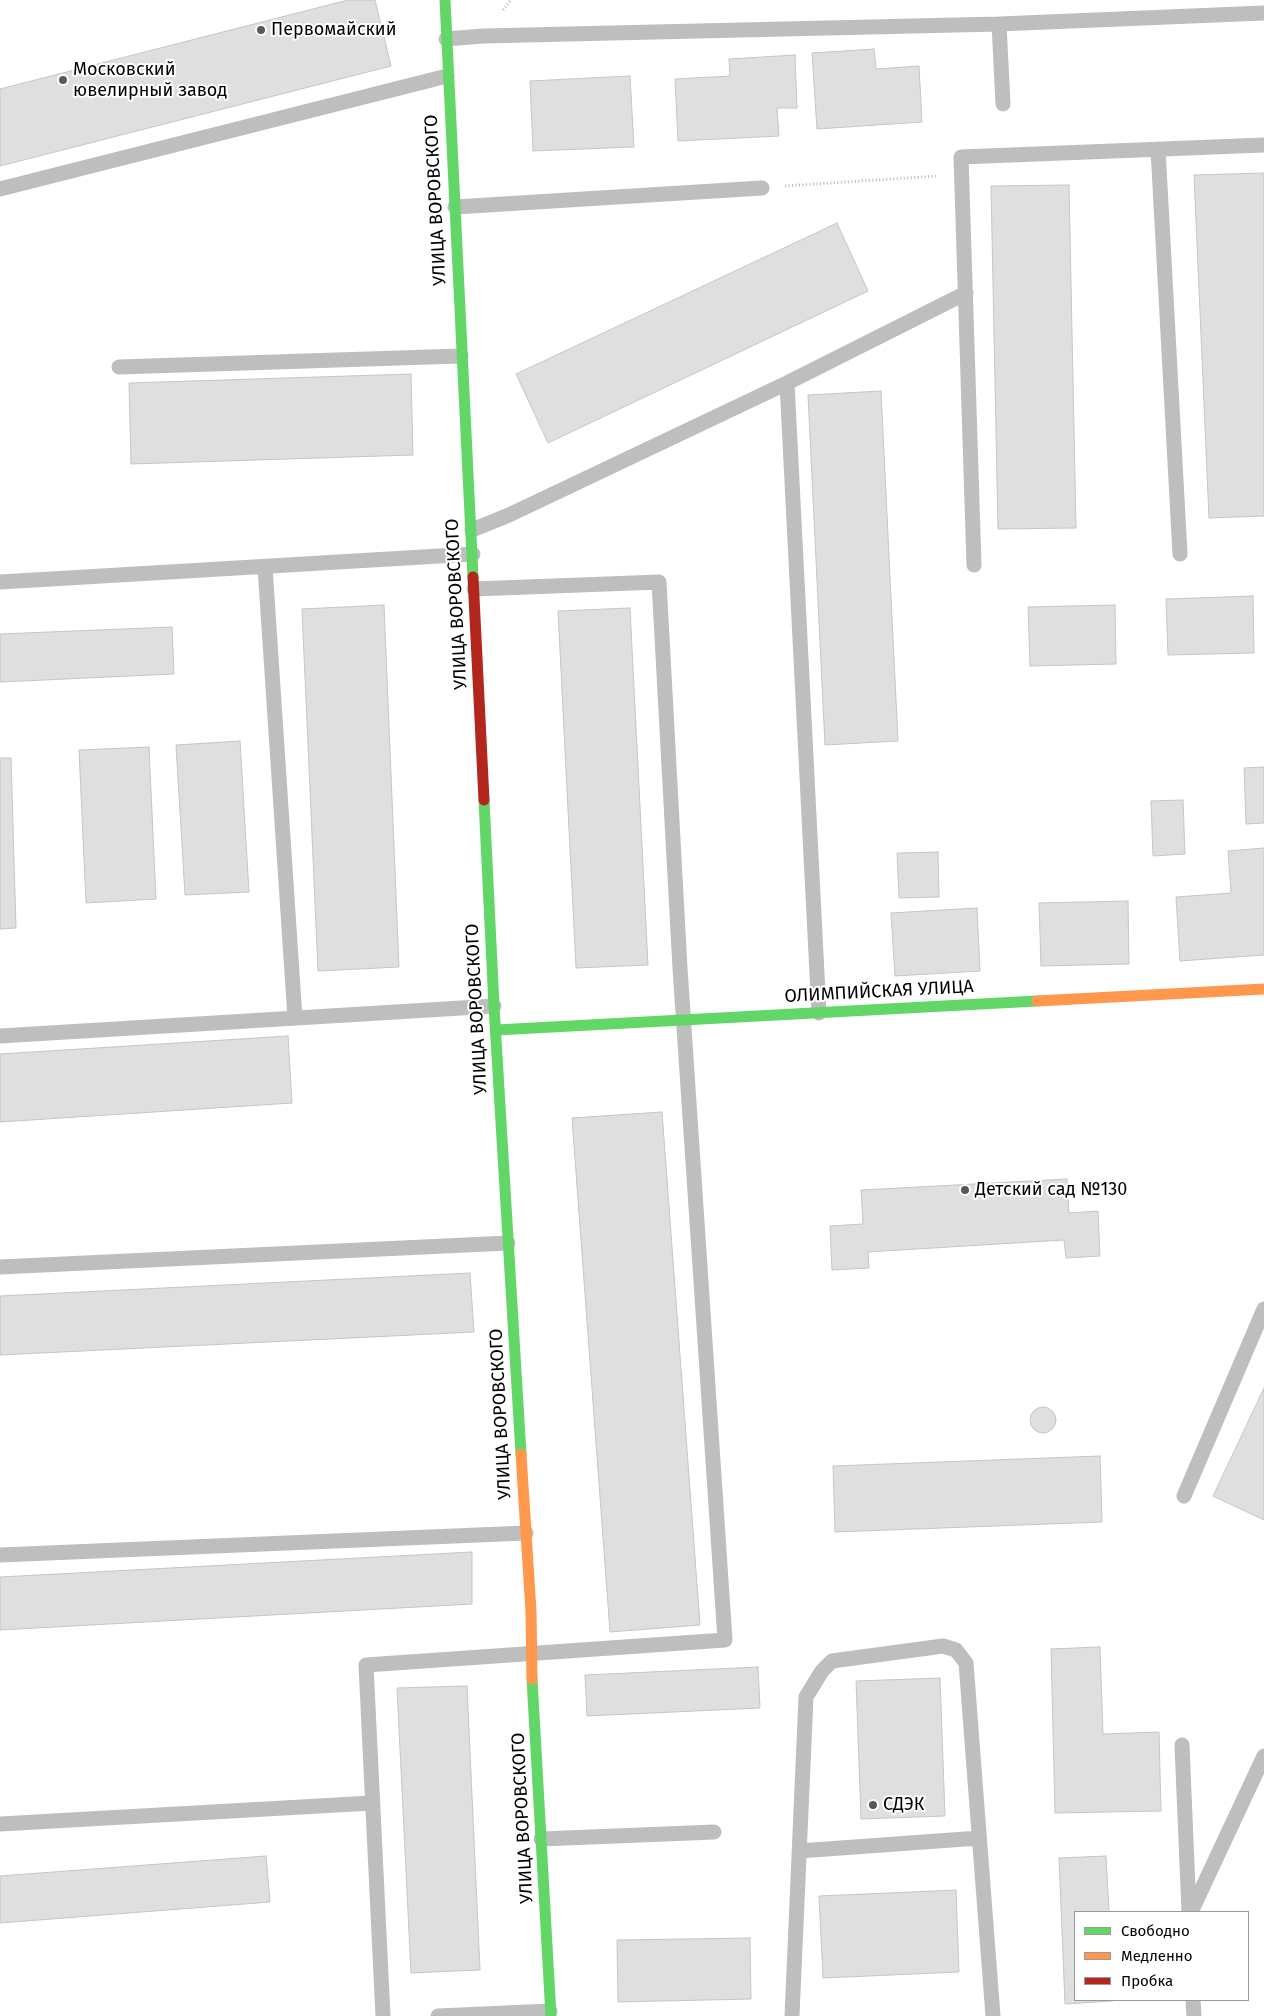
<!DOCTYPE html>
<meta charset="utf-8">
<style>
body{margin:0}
#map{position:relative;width:1264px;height:2016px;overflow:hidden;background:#fff;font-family:"Fira Sans",sans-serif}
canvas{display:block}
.legend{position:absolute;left:1074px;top:1911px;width:175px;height:90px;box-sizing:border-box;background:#fff;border:1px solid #999;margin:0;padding:6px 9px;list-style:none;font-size:15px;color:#000}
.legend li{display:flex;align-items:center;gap:10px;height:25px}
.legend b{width:25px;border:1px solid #999}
</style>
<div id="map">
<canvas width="1264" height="2016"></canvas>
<ul class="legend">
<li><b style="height:6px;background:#63d668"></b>Свободно</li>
<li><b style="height:6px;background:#ff974d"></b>Медленно</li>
<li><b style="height:6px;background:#b3261e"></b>Пробка</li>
</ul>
</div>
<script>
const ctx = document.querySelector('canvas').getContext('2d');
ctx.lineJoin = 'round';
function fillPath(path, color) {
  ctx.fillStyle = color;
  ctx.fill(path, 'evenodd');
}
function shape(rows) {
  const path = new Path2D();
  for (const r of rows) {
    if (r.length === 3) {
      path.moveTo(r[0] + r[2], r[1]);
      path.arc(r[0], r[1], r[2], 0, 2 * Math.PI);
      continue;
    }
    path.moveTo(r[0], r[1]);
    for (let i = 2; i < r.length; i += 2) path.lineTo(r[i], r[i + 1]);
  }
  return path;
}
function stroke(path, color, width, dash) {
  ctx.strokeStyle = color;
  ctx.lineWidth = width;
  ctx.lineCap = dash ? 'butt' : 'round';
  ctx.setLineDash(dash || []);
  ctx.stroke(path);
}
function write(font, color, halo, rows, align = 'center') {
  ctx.font = font + ' "Fira Sans",sans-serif';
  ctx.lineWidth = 4;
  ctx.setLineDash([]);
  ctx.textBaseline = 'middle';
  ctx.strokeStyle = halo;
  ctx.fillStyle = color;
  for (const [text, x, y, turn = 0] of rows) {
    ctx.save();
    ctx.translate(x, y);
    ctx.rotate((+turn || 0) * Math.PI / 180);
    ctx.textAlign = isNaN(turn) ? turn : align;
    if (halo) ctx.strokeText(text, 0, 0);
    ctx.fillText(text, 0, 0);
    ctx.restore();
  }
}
const building = shape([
 [348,0,375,0,391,66,0,166,0,89,348,0],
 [874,49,876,69,919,66,922,122,817,129,812,53,874,49],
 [795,55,797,108,777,108,779,136,678,141,675,79,730,76,729,59,795,55],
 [630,76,634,147,533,151,530,81,630,76],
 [1264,173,1264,516,1209,518,1194,175,1264,173],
 [1069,185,1076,528,998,529,991,186,1069,185],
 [837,223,868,291,548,443,516,374,837,223],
 [411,374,413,455,131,464,129,383,411,374],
 [881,391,898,741,825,745,808,395,881,391],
 [1253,596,1254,653,1168,655,1166,599,1253,596],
 [384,605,399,967,318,971,302,609,384,605],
 [1115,605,1116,664,1030,666,1028,607,1115,605],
 [630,608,648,965,576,968,558,611,630,608],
 [172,627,174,674,0,682,0,634,172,627],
 [240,741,249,892,185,895,176,745,240,741],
 [149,747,156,899,86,903,79,750,149,747],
 [0,758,11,758,16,928,0,929,0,758],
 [1264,767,1264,823,1246,824,1244,768,1264,767],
 [1183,800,1185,854,1153,856,1151,801,1183,800],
 [1264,848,1264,955,1180,961,1176,897,1231,893,1228,851,1264,848],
 [938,852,939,897,899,898,897,853,938,852],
 [1128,901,1129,964,1041,966,1039,903,1128,901],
 [977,908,980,971,895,976,891,913,977,908],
 [288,1036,292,1103,0,1122,0,1054,288,1036],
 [662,1112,700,1625,610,1632,572,1118,662,1112],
 [1067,1179,1069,1213,1098,1211,1100,1256,1066,1258,1064,1240,868,1252,869,1268,832,1270,830,1226,863,1224,861,1190,1067,1179],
 [470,1273,474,1332,0,1355,0,1296,470,1273],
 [1264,1388,1264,1520,1213,1496,1264,1388],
 [1043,1420,13],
 [1100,1456,1102,1522,835,1532,833,1466,1100,1456],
 [472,1552,472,1604,0,1630,0,1577,472,1552],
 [1100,1647,1103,1734,1159,1732,1161,1811,1055,1813,1051,1649,1100,1647],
 [758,1667,760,1708,587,1716,585,1675,758,1667],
 [940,1678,945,1816,861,1819,856,1681,940,1678],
 [467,1686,480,1970,411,1973,397,1688,467,1686],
 [266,1856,270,1902,0,1923,0,1876,266,1856],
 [1106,1856,1109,1912,1075,1912,1075,2000,1113,2000,1113,2001,1065,2004,1059,1858,1106,1856],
 [956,1890,959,1972,823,1978,819,1896,956,1890],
 [750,1938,751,1999,618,2002,617,1940,750,1938]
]);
const path = shape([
 [503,10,511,0],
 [785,186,938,176]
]);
const lane = shape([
 [999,24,1003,104],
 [446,39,483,36,999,24,1264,13],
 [1158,149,1180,554],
 [0,189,447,76],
 [455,207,762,188],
 [119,367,461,356],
 [787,383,819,1013],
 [472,530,509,515,787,383,966,293],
 [974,565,961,157,1264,145],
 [265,567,295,1018],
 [0,582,473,554],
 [0,1036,494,1006],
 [0,1267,508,1243],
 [1184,1496,1264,1309],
 [0,1555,526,1533],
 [1182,1745,1189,1912],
 [0,1824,372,1803],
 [541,1839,714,1832],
 [799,1851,979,1838],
 [1191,1912,1264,1756],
 [1193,2000,1194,2016],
 [383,2016,366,1665,725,1640,680,968,659,582,474,589],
 [438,2016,550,2011],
 [792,2016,806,1697,822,1671,832,1661,943,1646,956,1650,966,1663,993,2016]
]);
const fast = shape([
 [445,0,473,577],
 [484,800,494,1006,521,1454],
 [496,1030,1037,1001],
 [532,1679,551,2016]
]);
const slow = shape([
 [1037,1001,1264,989],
 [521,1454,531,1611,532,1679]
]);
const jam = shape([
 [473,577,484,800]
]);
const markers = [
 [261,30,5,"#595959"],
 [63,80,5,"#595959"],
 [965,1190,5,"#595959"],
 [873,1805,5,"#595959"]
];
const poiNames = [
 ["Первомайский",271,30],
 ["Московский",73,70],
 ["ювелирный завод",73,91],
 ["Детский сад №130",975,1190],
 ["СДЭК",883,1805]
];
const streetNames = [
 ["УЛИЦА ВОРОВСКОГО",436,200,-93],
 ["УЛИЦА ВОРОВСКОГО",457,604,-93],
 ["ОЛИМПИЙСКАЯ УЛИЦА",879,992,-3],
 ["УЛИЦА ВОРОВСКОГО",477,1009,-93],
 ["УЛИЦА ВОРОВСКОГО",501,1414,-93],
 ["УЛИЦА ВОРОВСКОГО",523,1818,-93]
];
fillPath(building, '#dfdfdf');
stroke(building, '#c6c6c6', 1);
stroke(path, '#b9b9b9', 3, [1, 2.5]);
stroke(lane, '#bebebe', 15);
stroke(fast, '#63d668', 11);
stroke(slow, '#ff974d', 11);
stroke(jam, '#b3261e', 11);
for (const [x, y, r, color] of markers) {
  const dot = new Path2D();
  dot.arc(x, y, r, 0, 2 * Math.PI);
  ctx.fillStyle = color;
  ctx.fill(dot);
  stroke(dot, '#fff', 2);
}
write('18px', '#000', '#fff', poiNames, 'left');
write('18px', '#000', '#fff', streetNames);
</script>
